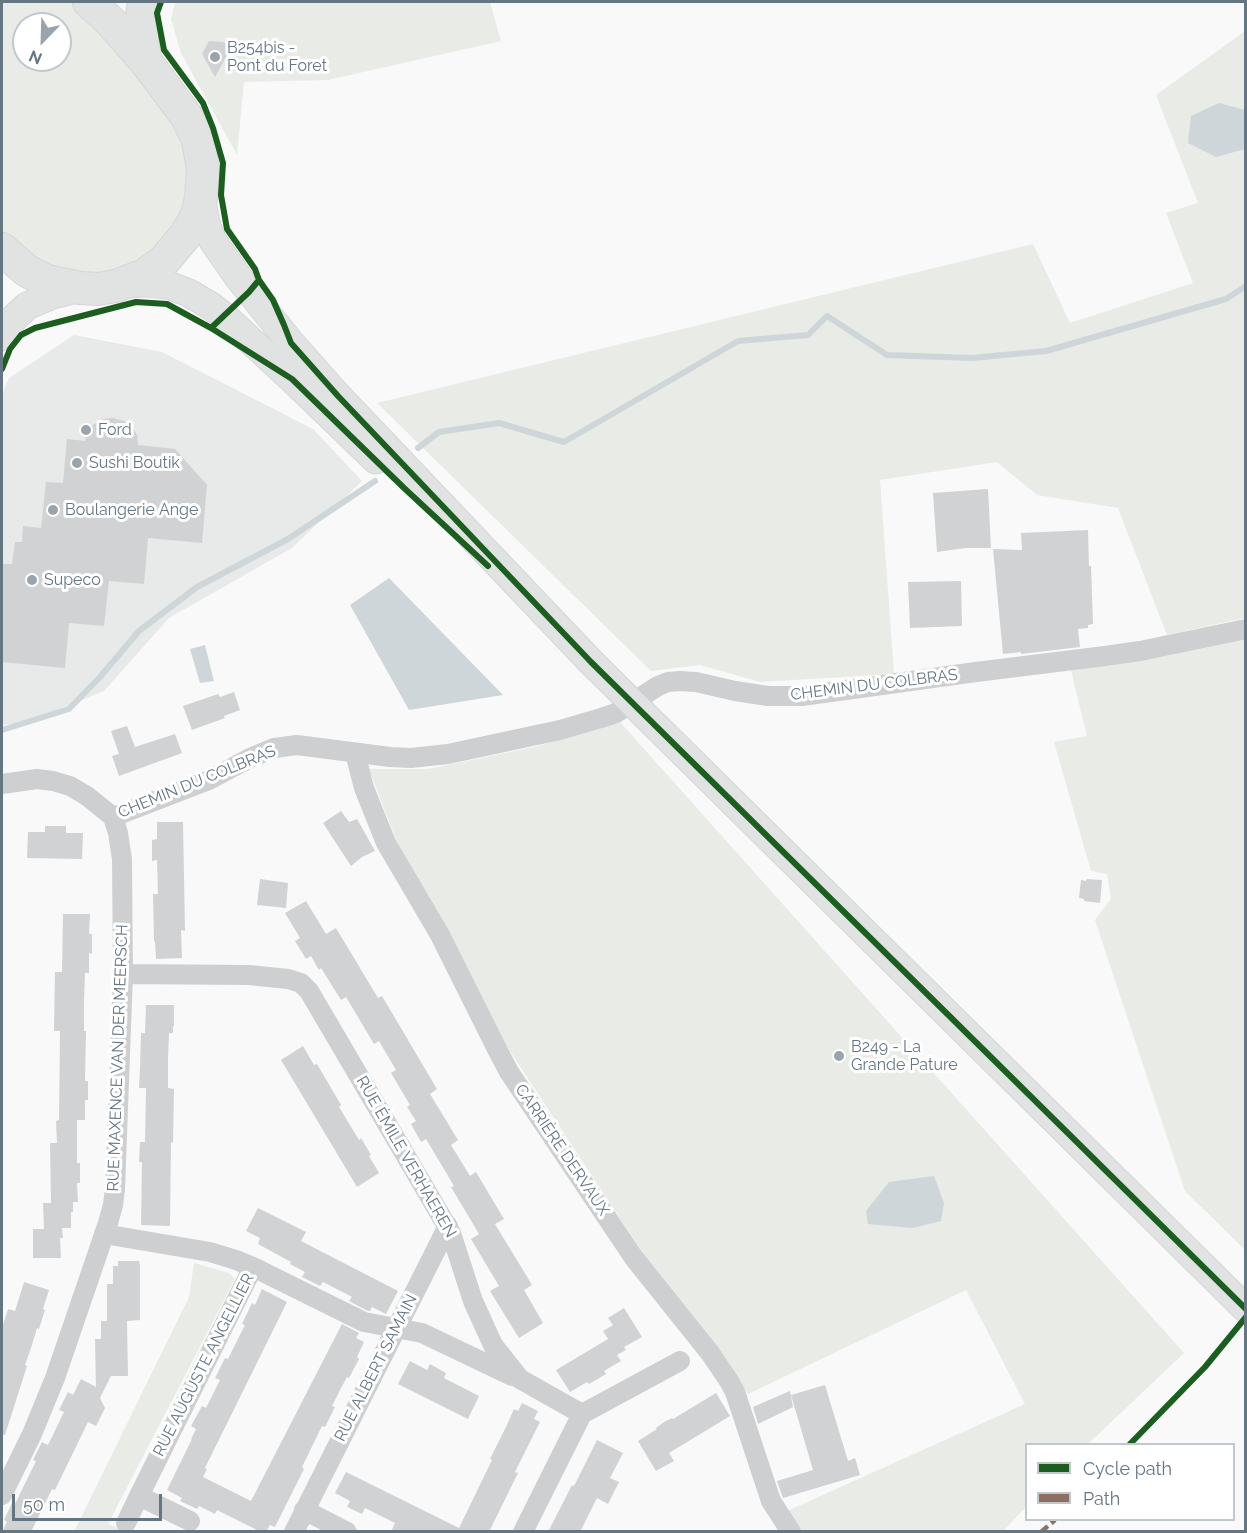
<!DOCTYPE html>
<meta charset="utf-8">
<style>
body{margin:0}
#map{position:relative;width:1247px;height:1533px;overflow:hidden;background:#f9f9f9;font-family:Raleway,sans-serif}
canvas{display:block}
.frame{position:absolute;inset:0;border:3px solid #657683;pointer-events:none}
.legend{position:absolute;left:1025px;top:1443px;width:210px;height:78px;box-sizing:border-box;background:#fff;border:2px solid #c1c8cd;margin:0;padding:8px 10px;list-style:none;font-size:18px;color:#657683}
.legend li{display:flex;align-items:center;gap:12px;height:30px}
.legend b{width:30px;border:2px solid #c1c8cd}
.north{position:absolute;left:12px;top:12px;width:60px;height:60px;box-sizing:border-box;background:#fff;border:2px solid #c1c8cd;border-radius:50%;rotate:203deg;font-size:16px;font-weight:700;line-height:24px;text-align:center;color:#657683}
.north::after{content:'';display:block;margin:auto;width:21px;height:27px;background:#99a4ac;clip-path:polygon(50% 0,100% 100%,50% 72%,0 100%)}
.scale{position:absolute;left:12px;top:1494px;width:150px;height:27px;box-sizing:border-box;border:3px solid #657683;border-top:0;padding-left:8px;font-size:18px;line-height:21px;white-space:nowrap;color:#657683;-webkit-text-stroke:4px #fff;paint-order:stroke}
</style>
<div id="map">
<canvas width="1247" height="1533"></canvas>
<div class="frame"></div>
<ul class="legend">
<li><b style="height:8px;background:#1b5e20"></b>Cycle path</li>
<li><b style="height:8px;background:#8d6e63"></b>Path</li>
</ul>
<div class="north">N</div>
<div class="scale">50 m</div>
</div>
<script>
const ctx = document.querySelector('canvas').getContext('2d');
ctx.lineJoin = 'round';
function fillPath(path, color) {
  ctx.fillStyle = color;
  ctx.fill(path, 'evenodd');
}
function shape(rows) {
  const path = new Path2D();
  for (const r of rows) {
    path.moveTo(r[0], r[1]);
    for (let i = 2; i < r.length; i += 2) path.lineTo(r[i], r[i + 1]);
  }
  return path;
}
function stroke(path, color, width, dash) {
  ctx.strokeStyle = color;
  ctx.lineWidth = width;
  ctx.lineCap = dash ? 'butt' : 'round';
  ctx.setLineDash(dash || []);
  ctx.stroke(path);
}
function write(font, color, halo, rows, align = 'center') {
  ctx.font = font + ' Raleway,sans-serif';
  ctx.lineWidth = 6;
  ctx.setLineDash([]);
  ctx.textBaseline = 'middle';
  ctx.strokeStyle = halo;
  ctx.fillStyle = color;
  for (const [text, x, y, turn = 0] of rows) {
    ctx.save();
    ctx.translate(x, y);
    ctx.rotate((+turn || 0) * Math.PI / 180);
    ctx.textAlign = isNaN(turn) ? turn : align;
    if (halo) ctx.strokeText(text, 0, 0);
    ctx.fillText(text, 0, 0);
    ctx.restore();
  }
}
const built = shape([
 [74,335,162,352,313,429,362,481,292,548,169,618,104,691,29,722,2,725,2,394,9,378]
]);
const green = shape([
 [2,2,72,2,88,15,174,117,190,162,187,209,147,260,104,277,59,273,15,246,2,233],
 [24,24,60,24,60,60,24,60],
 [175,2,490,2,501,41,328,80,244,82,237,155,181,53,171,19],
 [1245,31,1245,618,1167,635,1118,508,1037,495,997,462,880,480,894,674,760,682,700,665,651,671,377,403,1033,244,1070,323,1193,283,1166,213,1198,203,1156,95],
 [1245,636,1245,1250,1185,1191,1095,920,1111,899,1107,874,1091,871,1054,742,1087,736,1071,670],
 [620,722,1184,1353,1088,1444,1026,1444,1026,1507,1003,1531,798,1531,785,1512,1025,1404,966,1290,748,1394,660,1279,498,1033,403,858,369,769,428,769,534,747],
 [194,1263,229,1273,235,1279,108,1524,124,1531,74,1532,189,1297]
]);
const water = shape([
 [1219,103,1245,110,1245,149,1216,157,1188,143,1191,116],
 [389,578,503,695,409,710,350,605],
 [205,645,214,681,200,683,190,649],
 [934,1176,944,1203,941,1221,913,1228,868,1224,866,1211,889,1182]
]);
const stream = shape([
 [418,448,439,432,499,423,564,442,738,341,808,335,827,316,887,355,972,358,1046,351,1226,299,1246,286],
 [2,730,69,709,100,677,139,631,197,587,288,539,375,481]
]);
const building = shape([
 [209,41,223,42,237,51,226,57,215,77,202,54],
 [113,418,124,421,132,427,137,435,138,445,175,449,207,485,202,543,148,538,144,584,109,581,104,626,69,623,65,668,2,662,2,564,12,564,15,542,22,542,23,526,41,528,46,482,63,483,67,439,85,441,88,431,94,424,103,419],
 [988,489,991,548,965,548,937,552,933,493],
 [1088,530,1089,566,1091,566,1093,624,1088,625,1088,628,1078,629,1080,647,1021,654,1021,652,1003,654,993,549,1022,550,1021,533],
 [961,581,962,626,910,628,908,582],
 [234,692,240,710,224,716,225,718,192,730,183,706,218,694,220,697],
 [127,726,135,747,175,734,182,753,119,776,112,756,119,754,111,731],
 [341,811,349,822,357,819,375,851,362,857,351,866,323,823],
 [157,822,183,822,185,931,181,930,182,958,156,959,155,941,154,942,153,894,158,894,157,860,152,861,152,840,157,839],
 [45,826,66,826,66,833,83,833,82,859,27,858,28,832,45,832],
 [260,879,288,883,286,908,257,905],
 [1087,879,1102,880,1100,903,1084,901,1084,899,1079,898,1081,880,1086,881],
 [306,901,326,934,336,928,378,998,382,996,437,1089,430,1094,458,1140,451,1145,470,1176,476,1172,504,1219,495,1224,532,1285,524,1290,543,1323,519,1338,490,1291,499,1286,471,1239,479,1234,451,1187,454,1186,426,1139,421,1142,411,1124,416,1121,407,1107,410,1105,391,1073,396,1070,379,1041,374,1044,346,997,341,1000,321,968,319,970,311,956,306,959,295,941,300,938,285,913],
 [63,914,90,914,89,934,92,934,92,954,89,953,89,973,85,973,84,1003,84,1031,86,1031,85,1081,88,1081,88,1100,85,1100,85,1120,77,1120,77,1163,80,1163,80,1183,77,1183,78,1202,73,1202,73,1212,71,1212,71,1228,62,1228,63,1238,60,1238,61,1258,33,1258,33,1229,44,1229,43,1203,51,1203,50,1143,57,1143,56,1121,59,1120,60,1031,54,1031,55,972,62,972],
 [146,1005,174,1005,174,1026,173,1026,173,1033,169,1033,168,1060,168,1088,174,1089,173,1143,171,1142,170,1226,141,1225,142,1162,139,1162,140,1142,145,1142,146,1088,139,1088,140,1068,141,1033,145,1033],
 [303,1046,314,1065,317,1064,341,1105,339,1107,359,1140,361,1138,371,1155,369,1156,379,1173,357,1187,281,1060],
 [258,1208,306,1232,301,1241,398,1291,386,1314,372,1307,370,1311,368,1311,349,1301,352,1297,323,1282,320,1286,302,1277,305,1272,290,1264,291,1262,258,1244,260,1238,246,1231],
 [118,1261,139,1261,140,1266,140,1320,127,1321,128,1376,111,1376,100,1398,105,1408,96,1426,88,1422,55,1490,52,1489,31,1532,2,1532,7,1522,4,1520,12,1503,15,1504,36,1461,33,1460,42,1442,48,1445,64,1412,59,1410,68,1392,73,1395,81,1379,96,1387,95,1339,101,1339,101,1321,107,1321,107,1284,113,1284,113,1266,118,1266],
 [24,1282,49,1290,43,1309,45,1310,39,1329,37,1328,31,1348,25,1365,27,1366,5,1435,2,1435,2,1328,8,1309,15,1311],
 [262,1289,287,1302,205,1468,207,1469,203,1477,251,1501,342,1324,359,1333,356,1338,364,1342,357,1357,359,1359,349,1378,347,1377,339,1392,332,1406,335,1407,325,1427,322,1426,302,1467,304,1469,275,1527,270,1525,266,1532,261,1532,217,1510,215,1514,199,1506,197,1509,180,1501,182,1498,167,1490,192,1439,191,1439,196,1429,191,1426,202,1406,206,1408,220,1380,215,1378,225,1358,228,1359,245,1325,242,1324,252,1303,255,1305],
 [624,1308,642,1337,624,1347,626,1350,617,1355,621,1361,604,1371,606,1374,589,1384,587,1382,570,1392,556,1370,608,1339,603,1331,613,1325,608,1318],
 [410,1361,427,1370,430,1364,446,1373,444,1378,479,1396,468,1419,398,1384],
 [825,1385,848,1461,855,1458,860,1475,783,1498,777,1481,813,1470,791,1395],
 [790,1391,793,1407,758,1424,753,1407],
 [716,1393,730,1416,669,1453,674,1461,656,1471,638,1441,657,1429,656,1428,664,1422,672,1418,673,1419],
 [522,1403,538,1411,534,1419,540,1422,515,1472,518,1473,489,1532,391,1532,395,1523,365,1508,362,1514,347,1507,350,1501,335,1493,346,1472,459,1528,492,1460,490,1459,506,1427,514,1409,518,1411],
 [597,1440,623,1453,610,1478,619,1482,608,1504,597,1498,580,1532,548,1532,572,1485,574,1486]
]);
const street = shape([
 [355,753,364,788,386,843,440,935,498,1051,509,1072,634,1258,710,1353,729,1381,735,1392,771,1501,791,1532],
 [2,784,37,779,53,781,70,786,87,796,113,817,209,780,250,758,274,748,297,745,390,757,411,758,448,754,560,730,601,718,616,713,658,686,668,682,680,681,696,682,735,691,768,696,802,696,976,672,1105,656,1140,651,1246,629],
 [123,974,249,975,288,979,301,983,309,991,451,1233,473,1301,493,1345,520,1379,582,1414,523,1532],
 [104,1234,210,1252,236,1260,253,1267,364,1322,422,1333,512,1376],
 [582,1414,680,1361],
 [2,1495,32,1434,55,1378,108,1223,113,1205,115,1189,123,974,122,859,118,833,113,817],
 [139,1496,253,1267],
 [304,1510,347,1532],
 [126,1523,139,1496,190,1521],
 [294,1532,448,1226]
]);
const secondary = shape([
 [201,198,207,227,213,241,238,277,291,343,338,396,591,662,1246,1309],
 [124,284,149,283,171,286,189,293,211,306,224,316,292,379,376,460],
 [2,337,13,319,27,306,53,295,80,288]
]);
const primary = shape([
 [144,2,142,15,142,42,146,62],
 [2,249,27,271,47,281,80,288,98,289,116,286,145,275,164,261,184,237,193,223,198,211,201,198,203,169,198,140,187,117,146,62,110,21,89,2]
]);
const quiet = shape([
 [1041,1532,1055,1520]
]);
const cycleway = shape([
 [161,2,157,13,164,50,203,103,213,128,223,163,221,195,227,229,255,269,259,280,249,292,211,328],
 [259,280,273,300,284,325,291,343,338,396,591,662,1246,1309],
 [2,369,10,349,21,335,35,328,136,302,167,304,211,328,292,379,404,488,488,566],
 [1130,1444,1205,1367,1246,1317]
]);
const markers = [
 [215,57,6,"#99a4ac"],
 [86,430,6,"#99a4ac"],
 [77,463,6,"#99a4ac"],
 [53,510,6,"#99a4ac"],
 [32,580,6,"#99a4ac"],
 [839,1056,6,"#99a4ac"]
];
const poiNames = [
 ["B254bis -",227,48],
 ["Pont du Foret",227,66],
 ["Ford",98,430],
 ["Sushi Boutik",89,463],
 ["Boulangerie Ange",65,510],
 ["Supeco",44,580],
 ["B249 - La",851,1047],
 ["Grande Pature",851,1065]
];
const streetNames = [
 ["CHEMIN DU COLBRAS",874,685,-7],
 ["CHEMIN DU COLBRAS",197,782,-22],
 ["RUE MAXENCE VAN DER MEERSCH",118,1058,-88],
 ["CARRIÈRE DERVAUX",562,1150,56],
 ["RUE ÉMILE VERHAEREN",406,1157,60],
 ["RUE AUGUSTE ANGELLIER",204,1365,-63],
 ["RUE ALBERT SAMAIN",376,1368,-63]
];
fillPath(built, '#e8e9e9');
fillPath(green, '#e8ebe6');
fillPath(water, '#ced6d9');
stroke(stream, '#ced6d9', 6);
fillPath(building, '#d0d2d3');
stroke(secondary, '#d5d6d7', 29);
stroke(primary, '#d5d6d7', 34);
stroke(street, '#cecfd0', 20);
stroke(secondary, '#e1e2e2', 27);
stroke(primary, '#e1e2e2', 32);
stroke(quiet, '#8d6e63', 4.5, [9, 4.5]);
stroke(cycleway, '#1b5e20', 6);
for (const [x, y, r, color] of markers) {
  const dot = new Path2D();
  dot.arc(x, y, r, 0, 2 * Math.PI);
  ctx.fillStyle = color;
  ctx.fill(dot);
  stroke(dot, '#fff', 2);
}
write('16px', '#657683', '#fff', poiNames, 'left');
write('16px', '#657683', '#fff', streetNames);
</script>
